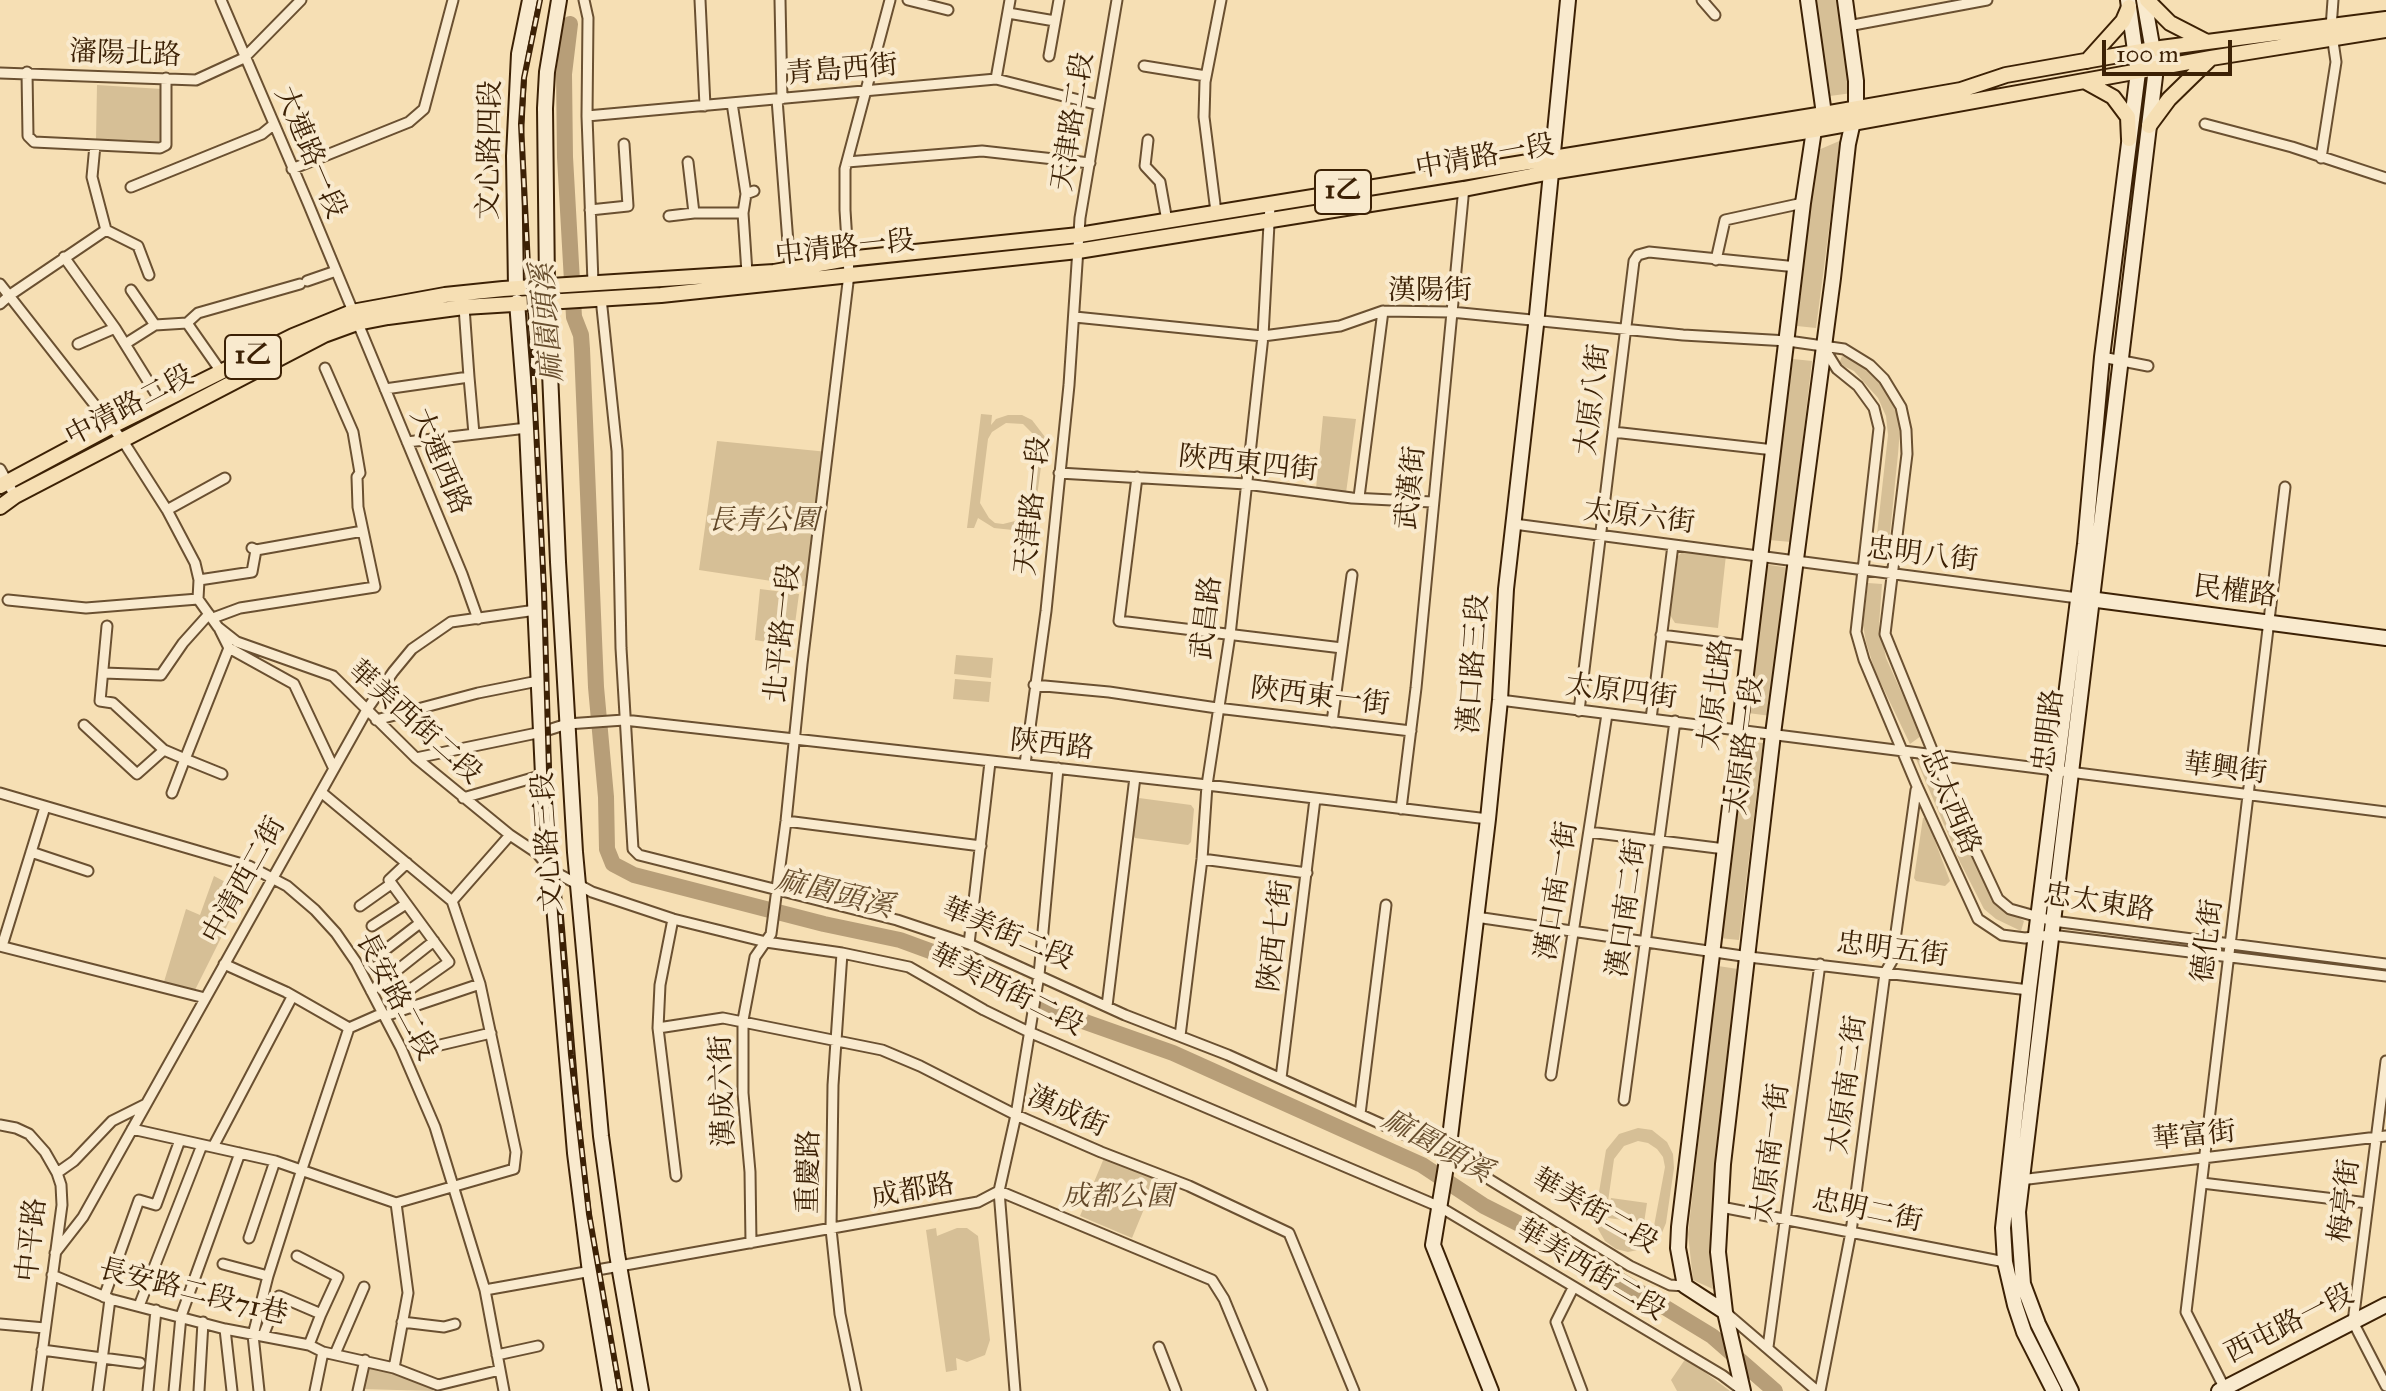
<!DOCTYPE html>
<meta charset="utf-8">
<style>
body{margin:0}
#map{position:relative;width:2386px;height:1391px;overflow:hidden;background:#f6dfb4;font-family:"IM FELL Great Primer",serif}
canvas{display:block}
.scale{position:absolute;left:2102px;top:40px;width:130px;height:36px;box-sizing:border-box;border:4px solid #3c2105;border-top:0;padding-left:10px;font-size:24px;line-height:28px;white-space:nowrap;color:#3c2105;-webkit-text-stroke:6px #f9eace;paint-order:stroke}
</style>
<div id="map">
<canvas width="2386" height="1391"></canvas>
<div class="scale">100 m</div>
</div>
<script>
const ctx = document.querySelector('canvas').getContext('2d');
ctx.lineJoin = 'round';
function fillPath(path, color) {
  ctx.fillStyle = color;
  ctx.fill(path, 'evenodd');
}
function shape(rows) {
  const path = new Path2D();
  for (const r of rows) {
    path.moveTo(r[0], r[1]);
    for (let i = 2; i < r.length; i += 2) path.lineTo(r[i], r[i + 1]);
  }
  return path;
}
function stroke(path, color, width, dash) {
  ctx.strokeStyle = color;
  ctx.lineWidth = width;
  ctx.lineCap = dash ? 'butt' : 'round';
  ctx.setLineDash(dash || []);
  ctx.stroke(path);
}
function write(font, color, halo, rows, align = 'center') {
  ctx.font = font + ' "IM FELL Great Primer","Noto Serif TC",serif';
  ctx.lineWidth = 8;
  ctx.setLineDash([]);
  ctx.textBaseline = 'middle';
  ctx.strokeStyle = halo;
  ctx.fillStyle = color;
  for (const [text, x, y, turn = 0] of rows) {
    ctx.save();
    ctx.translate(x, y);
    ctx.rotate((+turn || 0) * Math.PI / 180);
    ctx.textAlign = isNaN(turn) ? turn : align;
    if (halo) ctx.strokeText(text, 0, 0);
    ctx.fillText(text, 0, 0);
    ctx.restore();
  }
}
const green = shape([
 [1815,0,1841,0,1852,93,1830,96],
 [97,85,162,89,165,92,161,141,156,144,96,140],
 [1844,139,1839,153,1816,328,1797,326,1816,151],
 [1842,356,1858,362,1871,372,1883,384,1897,414,1900,429,1898,454,1887,563,1874,561,1888,435,1886,416,1878,398,1854,371,1839,364],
 [1793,359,1812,361,1791,542,1769,540],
 [981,414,992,415,991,425,996,419,1008,415,1022,415,1032,420,1045,437,1034,519,1013,530,994,528,978,518,974,528,967,528],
 [1006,423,1023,424,1040,441,1029,511,1015,521,1003,524,995,523,989,518,980,503,988,439,992,432],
 [1323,416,1356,419,1346,493,1316,489],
 [717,441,828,452,811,587,699,570],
 [1685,550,1726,555,1718,628,1675,623,1670,615,1678,556],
 [1763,564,1790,568,1771,716,1748,713],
 [1868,583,1882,584,1879,625,1886,658,1921,736,1910,744,1875,671,1866,642,1863,625],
 [760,589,799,594,792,646,755,640],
 [956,655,993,658,991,678,954,674],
 [955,679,991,682,989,702,953,699],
 [1743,741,1763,743,1739,940,1719,938],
 [1916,759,1930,761,1992,901,2024,921,2021,931,1996,919,1984,909,1960,862],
 [1139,798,1191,805,1194,809,1191,842,1188,845,1135,838,1133,834,1136,801],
 [1926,817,1950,881,1945,886,1916,881,1914,878,1923,818],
 [214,876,233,886,242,896,195,990,163,985,186,909,200,915],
 [1718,966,1738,969,1716,1152,1713,1222,1715,1290,1693,1280,1688,1234],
 [1638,1128,1652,1130,1667,1142,1673,1154,1674,1168,1666,1223,1661,1235,1647,1248,1628,1252,1616,1249,1605,1241,1598,1229,1595,1216,1606,1150,1619,1134],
 [1638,1141,1648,1143,1657,1149,1663,1157,1665,1167,1654,1226,1643,1238,1627,1240,1611,1230,1606,1216,1614,1159,1624,1146],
 [1104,1158,1156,1180,1132,1238,1080,1216],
 [1611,1198,1647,1203,1644,1223,1608,1218],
 [936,1228,937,1236,957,1228,967,1228,978,1236,990,1340,985,1355,967,1362,956,1358,957,1370,946,1372,926,1230],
 [1686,1358,1730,1391,1677,1391,1671,1380],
 [367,1363,434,1386,433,1391,361,1389]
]);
const river = shape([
 [570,24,564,74,565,157,574,317,581,335,582,349,596,687,606,797,607,849,613,864,634,875,824,924,900,940,960,962,1057,1012,1173,1053,1422,1165,1484,1206,1569,1249,1712,1336,1775,1391]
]);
const street = shape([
 [221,0,308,203,462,574,478,619],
 [584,0,588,18,587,116,593,283],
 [700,0,705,106],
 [780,0,782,99],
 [908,0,948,10],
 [1702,0,1715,15],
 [1008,13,1055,21],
 [1848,26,1987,0],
 [1049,56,1059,0],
 [1144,66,1206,76],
 [27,72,28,136,34,142,160,148,166,145,166,78],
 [0,73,196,80,244,58,301,0],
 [996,79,1010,0],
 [777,99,790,269],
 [732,103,746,194],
 [587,116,996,79,1099,105],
 [2205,124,2292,147,2386,178],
 [1148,140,1145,166,1160,182,1167,221],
 [95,145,92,177,106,230,138,246,149,275],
 [2321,158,2336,62,2331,28,2333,0],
 [688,162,694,213],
 [847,162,982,151,1090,163],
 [292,169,409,122,424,109,453,0],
 [131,187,262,134,273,125],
 [590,210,628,206,624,144],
 [1216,212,1204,117,1205,82,1221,0],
 [669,216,694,213,743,213],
 [64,257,115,328,161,402],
 [1716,260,1725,220,1803,203],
 [747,273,743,213,746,194,754,191],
 [307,281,336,271],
 [0,284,123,441,167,510,195,563,199,580,198,599,218,627,237,642,333,676,416,758,510,835,537,853,551,870,592,892,673,919,766,942,842,953,909,967,984,1010,1029,1032,1440,1207,1722,1375,1742,1390],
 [131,290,155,325],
 [601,298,617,451,621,648,633,849,639,855,897,920,969,944,1125,1015,1228,1055,1448,1154,1630,1266,1670,1285,1685,1286],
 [0,304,10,295,106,230],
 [464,307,469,377],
 [1075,317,1263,336,1340,326,1383,311,1451,312,1683,335,1788,341,1844,349,1870,365,1884,379,1901,407,1906,430,1907,454,1885,634,1956,809,1998,899,2010,909,2053,921,2386,964],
 [187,323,222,373],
 [78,344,115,328],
 [125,344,155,325,187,323,198,313,300,284],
 [1824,348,1837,369,1858,386,1874,408,1879,428,1856,632,1864,660,1917,786,1978,919,2002,935,2025,938,2051,935,2386,976],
 [2102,357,2148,366],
 [385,389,469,377,474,434],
 [1613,432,1774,450],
 [407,442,527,428],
 [0,469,15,496],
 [1059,473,1246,484,1352,498,1432,502],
 [1137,477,1119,621,1342,648],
 [1359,497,1383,311],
 [167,510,225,478],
 [1514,524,2078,598],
 [252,548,256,550,363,531],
 [199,580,252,572,256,550],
 [8,600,86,608,198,599],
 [213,618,240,608,375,587,358,507,357,477,360,473,353,432,325,368],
 [107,626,100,701,113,703,164,750,185,759,172,793],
 [220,630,229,648,294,684,334,769],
 [1661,635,1749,646],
 [103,673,161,675,183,643,209,614],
 [1034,685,1109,692,1217,708,1411,731],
 [1500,700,2386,812],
 [1579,711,1634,261,1638,255,1649,252,1797,267],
 [1651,719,1673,545],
 [376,720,478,693,538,681],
 [1332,722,1352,575],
 [84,725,137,774,164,750],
 [416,758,542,732,567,724,624,720,1207,785,1488,819],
 [1025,764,1046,611,1069,385,1080,218,1117,0],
 [222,774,185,759,229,648],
 [321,792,452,901],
 [0,793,249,866,287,886,315,910,336,933,356,962,401,1048,435,1127,485,1290,504,1391],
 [463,798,543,775],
 [1401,809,1416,688,1464,187],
 [786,821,981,846],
 [1589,832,1725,849],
 [31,852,88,871],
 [1202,859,1307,873],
 [407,863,389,880,449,962,405,993,411,1008],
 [452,901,510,835],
 [360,906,391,884],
 [1476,917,1749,957,2029,990],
 [673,919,660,985,658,1028,676,1176],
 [372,926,406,904],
 [969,944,990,762],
 [0,946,205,998],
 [2,946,45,807],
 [842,953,833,1085,831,1229,840,1314,856,1391],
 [376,957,420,923],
 [224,964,286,992,349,1028],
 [371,991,434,941],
 [1107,1006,1135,777],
 [385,1016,480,984],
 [658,1028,723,1018,882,1050,920,1066,1016,1115,1101,1152,1189,1186,1289,1233,1354,1391],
 [1180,1036,1202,859,1207,785,1230,635,1263,336,1270,205],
 [436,1046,491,1033],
 [2386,1061,2353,1322,2386,1386],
 [1551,1075,1607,714],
 [1281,1078,1315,799],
 [1624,1100,1675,721],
 [1360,1114,1386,905],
 [0,1125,16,1128,29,1134,45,1152,57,1173,61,1185,62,1205,37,1391],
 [132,1129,275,1161,396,1203,514,1169,516,1152,480,984,452,901],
 [213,1147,292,997],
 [57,1173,74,1161,112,1121,146,1104],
 [2020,1180,2386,1136],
 [2202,1183,2368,1203],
 [999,1191,1212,1280,1224,1299,1262,1391],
 [1721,1207,2005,1262],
 [249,1238,275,1161],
 [751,1243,750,1172,743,1093,743,1020,755,957,771,934,786,821,802,664,849,274,845,210,845,169,890,0],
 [55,1253,83,1217,368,708,393,672,412,649,451,622,536,610],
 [297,1256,338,1277,321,1314],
 [223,1264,268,1276],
 [52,1275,110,1299,225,1329,309,1345,323,1352,394,1368,438,1385,500,1370],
 [1573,1288,1556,1322,1582,1391],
 [485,1290,978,1202,999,1191],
 [104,1297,139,1200,156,1205,180,1140],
 [139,1306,202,1145],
 [1725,1312,1817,1391],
 [402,1322,444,1327,455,1324],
 [0,1324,45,1328],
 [225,1329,232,1391],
 [263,1336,279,1296,321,1314,309,1345],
 [1159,1347,1176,1391],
 [1768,1347,1820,964],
 [42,1350,140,1363],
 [335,1354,364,1287],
 [497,1355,538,1346],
 [394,1368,408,1293,396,1203],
 [98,1391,110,1299],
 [148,1391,156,1310],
 [174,1391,181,1316,240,1153],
 [199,1391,203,1322],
 [259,1391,253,1335,268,1276,302,1169,349,1028,383,1013],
 [315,1391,323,1352],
 [358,1391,365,1360],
 [1015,1391,999,1191,1016,1115,1039,975,1058,768],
 [1820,1391,1851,1232,1885,973,1892,961,1916,790],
 [2226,1391,2186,1312,2285,487]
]);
const secondary = shape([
 [547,286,545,108,547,72,559,0],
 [516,288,514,156,519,54,530,0],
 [547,301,558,562,575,852,601,1136,617,1254,641,1391],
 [517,302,527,428,543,775,575,1153,590,1272,610,1391],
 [2082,598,2386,638],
 [1725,1312,1685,1286,1678,1248,1679,1227,1803,203,1814,130,1824,114,1808,0],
 [1491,1391,1433,1245,1448,1154,1488,819,1500,700,1506,589,1536,325,1568,0],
 [1743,1391,1725,1312,1718,1252,1723,1164,1773,734,1833,278,1848,144,1856,108,1856,81,1845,0],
 [2054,1391,2024,1332,2015,1305,2005,1262,2003,1228,2029,990,2085,544,2102,357,2138,72,2128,0],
 [2071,1391,2038,1324,2023,1284,2018,1212,2156,68,2144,0],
 [2219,1391,2386,1305]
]);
const primary = shape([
 [2147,0,2170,23,2205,41],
 [2087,61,2123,21,2129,7],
 [2086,82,2113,97,2128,117,2129,139],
 [2149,126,2169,99,2211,58],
 [0,486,110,427,293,336,352,312,445,295,503,289,774,272,847,259,1079,235,1824,114,1961,90,2006,75,2153,49,2386,19],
 [0,507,15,496,324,335,357,323,388,317,464,307,661,295,1078,251,1464,189,1551,172,1814,130,2211,58,2386,30]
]);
const rail = shape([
 [540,0,524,78,521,124,544,590,549,771,571,1055,589,1214,620,1391]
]);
const shields = [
 [1343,192,56],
 [253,357,56]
];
const shieldNames = [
 ["1乙",1343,192],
 ["1乙",253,357]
];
const streetNames = [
 ["瀋陽北路",125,55,2],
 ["青島西街",842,71,-5],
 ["天津路二段",1074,122,-81],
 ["文心路四段",491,150,-89],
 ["大連路一段",309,153,67],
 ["中清路一段",1485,158,-10],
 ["中清路一段",845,249,-6],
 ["漢陽街",1430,292],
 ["太原八街",1594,400,-83],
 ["中清路二段",130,407,-28],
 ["大連西路",439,462,67],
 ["陜西東四街",1248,465,6],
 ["武漢街",1412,488,-84],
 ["天津路一段",1034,506,-84],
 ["太原六街",1639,518,7],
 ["忠明八街",1922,556,7],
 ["民權路",2235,593,7],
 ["武昌路",1208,618,-83],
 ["北平路一段",784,633,-84],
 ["漢口路三段",1475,664,-86],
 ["太原四街",1621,693,7],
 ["太原北路",1717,695,-83],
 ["陜西東一街",1320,698,7],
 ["華美西街二段",414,723,42],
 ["忠明路",2050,731,-83],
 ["陝西路",1052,746,6],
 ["太原路一段",1746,746,-83],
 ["華興街",2225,770,7],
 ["忠太西路",1949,802,67],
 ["文心路三段",549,842,-94],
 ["中清西二街",245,881,-61],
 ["漢口南一街",1558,891,-81],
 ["忠太東路",2099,904,9],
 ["漢口南二街",1628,908,-82],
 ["華美街二段",1007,935,23],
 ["陜西七街",1277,936,-83],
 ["德化街",2209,941,-83],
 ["忠明五街",1892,951,7],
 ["華美西街二段",1006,991,27],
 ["長安路二段",395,997,62],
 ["太原南二街",1848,1085,-82],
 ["漢成六街",724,1091,-92],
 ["漢成街",1067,1113,24],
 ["華富街",2194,1137,-6],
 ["太原南一街",1772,1153,-83],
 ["重慶路",810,1172,-89],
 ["成都路",913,1192,-10],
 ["梅亭街",2346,1201,-83],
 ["華美街二段",1594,1212,30],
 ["忠明二街",1867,1212,12],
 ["中平路",33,1240,-84],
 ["華美西街二段",1590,1271,31],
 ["長安路二段71巷",193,1293,14],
 ["西屯路一段",2290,1325,-27]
];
const parkNames = [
 ["長青公園",763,522],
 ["成都公園",1118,1198]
];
const waterNames = [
 ["麻園頭溪",549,323,-95],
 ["麻園頭溪",834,895,14],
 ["麻園頭溪",1436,1147,29]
];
fillPath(green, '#d6bf96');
stroke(river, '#b79e78', 16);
stroke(street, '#6a5031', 13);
stroke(secondary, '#3c2105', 18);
stroke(primary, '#3c2105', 18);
stroke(street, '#f9eace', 9);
stroke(secondary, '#f9eace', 14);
stroke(primary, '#f6dfb4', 14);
stroke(rail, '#3c2105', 6);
stroke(rail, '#f9eace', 3, [9]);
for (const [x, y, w] of shields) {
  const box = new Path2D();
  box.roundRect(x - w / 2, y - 22, w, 44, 6);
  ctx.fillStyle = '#f9eace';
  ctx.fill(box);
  stroke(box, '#3c2105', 2);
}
write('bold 26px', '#3c2105', null, shieldNames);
write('28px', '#3c2105', '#f9eace', streetNames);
write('italic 28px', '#624829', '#f9eace', parkNames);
write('italic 30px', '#674d2d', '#f9eace', waterNames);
</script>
